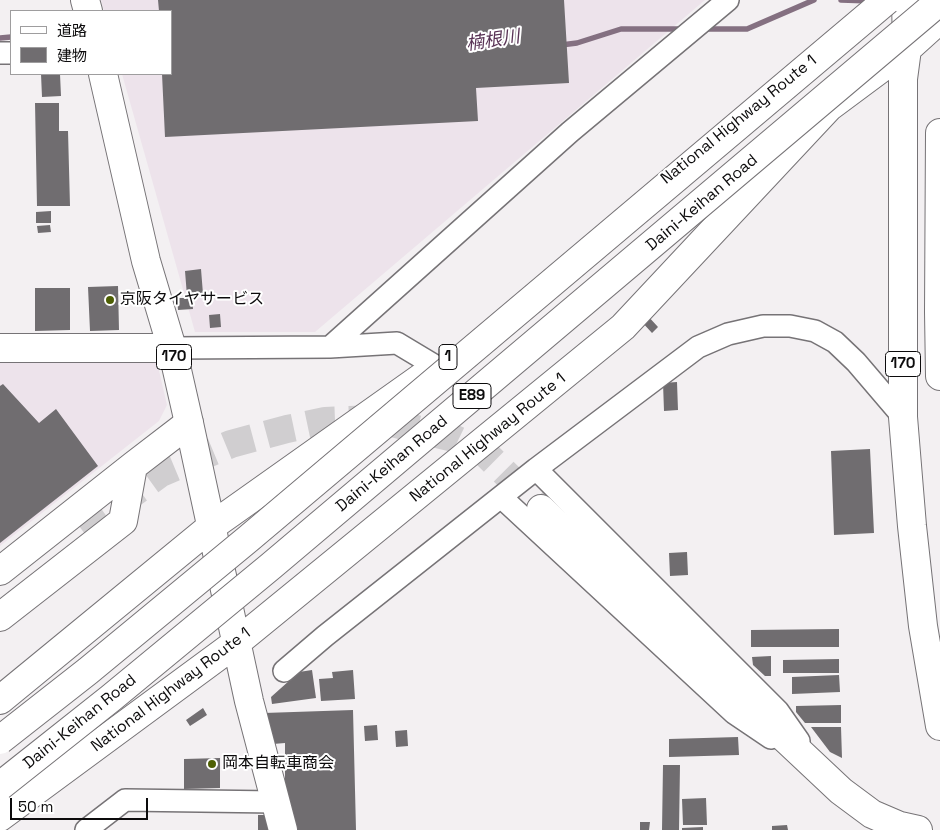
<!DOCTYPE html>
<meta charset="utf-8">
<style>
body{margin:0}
#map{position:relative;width:940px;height:830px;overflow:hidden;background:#f3f0f2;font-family:"Space Grotesk","Noto Sans JP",sans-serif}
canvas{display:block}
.legend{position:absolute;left:10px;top:10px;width:162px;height:65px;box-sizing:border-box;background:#fff;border:1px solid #9e9d9e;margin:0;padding:6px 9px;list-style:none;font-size:15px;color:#0c0b0c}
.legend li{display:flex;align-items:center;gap:10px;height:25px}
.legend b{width:25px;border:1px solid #9e9d9e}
.scale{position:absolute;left:10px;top:798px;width:138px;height:22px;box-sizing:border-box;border:2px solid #0c0b0c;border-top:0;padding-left:6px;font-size:15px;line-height:18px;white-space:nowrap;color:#0c0b0c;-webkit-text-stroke:4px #fff;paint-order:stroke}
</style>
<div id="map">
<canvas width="940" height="830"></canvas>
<ul class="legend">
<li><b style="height:6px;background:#fff"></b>道路</li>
<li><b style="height:14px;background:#706d70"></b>建物</li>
</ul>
<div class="scale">50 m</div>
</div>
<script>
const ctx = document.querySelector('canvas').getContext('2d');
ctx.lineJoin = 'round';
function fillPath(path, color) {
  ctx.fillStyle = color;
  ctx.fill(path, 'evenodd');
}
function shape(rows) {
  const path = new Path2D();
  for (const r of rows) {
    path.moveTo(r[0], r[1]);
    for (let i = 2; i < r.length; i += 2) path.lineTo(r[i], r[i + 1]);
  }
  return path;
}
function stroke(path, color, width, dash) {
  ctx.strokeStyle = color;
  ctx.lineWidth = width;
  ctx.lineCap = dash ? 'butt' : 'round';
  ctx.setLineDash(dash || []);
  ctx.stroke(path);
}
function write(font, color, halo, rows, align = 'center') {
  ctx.font = font + ' "Space Grotesk","Noto Sans JP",sans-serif';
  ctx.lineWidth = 4;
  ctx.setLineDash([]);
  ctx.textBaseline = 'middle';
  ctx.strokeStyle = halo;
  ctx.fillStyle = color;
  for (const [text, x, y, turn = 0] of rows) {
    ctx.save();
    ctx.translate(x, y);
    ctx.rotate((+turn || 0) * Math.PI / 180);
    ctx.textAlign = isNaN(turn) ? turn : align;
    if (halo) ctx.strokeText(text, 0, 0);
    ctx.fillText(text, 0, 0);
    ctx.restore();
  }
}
const built = shape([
 [101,0,705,0,315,332,195,332,122,74,171,74,171,11,104,11],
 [147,356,157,362,167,405,159,421,0,546,0,357]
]);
const stream = shape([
 [841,0,871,1],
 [704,29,747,29,814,0],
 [0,38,11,37],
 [561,45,577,43,621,29,682,29]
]);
const building = shape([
 [158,0,564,0,569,83,476,88,478,121,165,137,162,74,171,74,171,11,159,11],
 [41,74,60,74,61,96,42,97],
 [35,103,59,103,59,131,68,131,70,206,37,206],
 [51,211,51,223,36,223,36,212],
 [50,225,51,232,38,233,37,226],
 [201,269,203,294,187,296,185,271],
 [118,286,119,330,90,331,88,287],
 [35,288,70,288,70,330,35,331],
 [177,298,192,298,193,309,178,310],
 [220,314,221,327,210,328,209,315],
 [647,315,658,327,652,333,641,321],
 [677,382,678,410,664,411,663,383],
 [3,384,39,423,56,409,98,466,0,543,0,386],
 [870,449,874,533,834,535,831,451],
 [687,552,688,575,670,576,669,553],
 [839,629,839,647,751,647,751,630],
 [771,656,771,676,765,676,753,665,752,657],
 [839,659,839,673,783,673,783,660],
 [312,670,316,698,272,704,271,697,299,672],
 [353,670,355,699,321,701,319,679,333,678,332,672],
 [839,675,840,692,792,694,792,677],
 [841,705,841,723,805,723,796,712,796,706],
 [203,708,207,715,190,726,186,720],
 [353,710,356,830,293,830,285,796,285,743,273,744,264,713],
 [377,725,378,740,365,741,364,726],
 [811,727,841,727,842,758,830,752],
 [407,730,408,746,396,747,395,731],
 [738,737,739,755,669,757,669,739],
 [220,758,220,788,184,789,184,759],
 [663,765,680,765,679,830,662,830],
 [706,798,707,825,683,825,682,799],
 [258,815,273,815,273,830,258,830],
 [640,822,650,822,649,830,640,830],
 [787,825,788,830,772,830,772,826],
 [703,827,703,830,682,830,682,828]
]);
const secondaryTunnel = shape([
 [82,530,161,473,231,444,287,429,325,421,376,419,453,438,486,454,541,509]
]);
const street = shape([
 [0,53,11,53],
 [330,347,570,132,728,0],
 [172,348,330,347,397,343,437,367],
 [536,469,778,711,799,741],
 [501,497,734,713,771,738],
 [284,671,325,636,536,469,698,347,728,334,763,326,790,326,815,331,835,342,856,362,903,417],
 [86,830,125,800,276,802]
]);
const secondary = shape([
 [0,348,172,348],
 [541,509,841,791,872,814,900,826,918,830],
 [0,571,133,466,189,423],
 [0,617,123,521,133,466]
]);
const highway = shape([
 [85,0,88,11],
 [906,0,907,49,903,79,903,417,912,526,923,626,940,726],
 [103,74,146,261,172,348,189,423,249,701,283,830],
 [940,133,939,312,940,376],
 [0,700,212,526,432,370],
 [0,817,236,643,623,327,829,107,907,49,940,19]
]);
const highwayBridge = shape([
 [0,740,88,671,248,539,887,0],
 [0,786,111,698,271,566,940,1]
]);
const markers = [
 [110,300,5,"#4e5f04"],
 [212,764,5,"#4e5f04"]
];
const shields = [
 [174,357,35],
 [448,357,18],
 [903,364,35],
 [472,396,38]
];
const shieldNames = [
 ["170",174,357],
 ["1",448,357],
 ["170",903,364],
 ["E89",472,396]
];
const streetNames = [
 ["National Highway Route 1",739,120,-39],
 ["Daini-Keihan Road",702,203,-40],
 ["National Highway Route 1",488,438,-39],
 ["Daini-Keihan Road",392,464,-40],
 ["National Highway Route 1",171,690,-37],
 ["Daini-Keihan Road",80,722,-39]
];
const poiNames = [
 ["京阪タイヤサービス",120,300],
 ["岡本自転車商会",222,764]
];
const waterNames = [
 ["楠根川",493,41,-9]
];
fillPath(built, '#ede3eb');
stroke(stream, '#847081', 5.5);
fillPath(building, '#706d70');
stroke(secondaryTunnel, '#d0ced0', 28, [28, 14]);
stroke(street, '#767376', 24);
stroke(secondary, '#767376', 30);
stroke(highway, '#767376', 30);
stroke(street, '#fff', 21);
stroke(secondary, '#fff', 28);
stroke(highway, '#fff', 28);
stroke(highwayBridge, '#767376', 30, []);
stroke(highwayBridge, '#fff', 28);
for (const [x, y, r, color] of markers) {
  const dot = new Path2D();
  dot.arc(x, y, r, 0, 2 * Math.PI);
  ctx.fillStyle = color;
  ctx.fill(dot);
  stroke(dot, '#fff', 2);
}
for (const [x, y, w] of shields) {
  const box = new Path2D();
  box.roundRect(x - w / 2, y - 12.5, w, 25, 4);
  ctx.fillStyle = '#fff';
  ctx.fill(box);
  stroke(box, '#0c0b0c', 1);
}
write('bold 15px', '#0c0b0c', null, shieldNames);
write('16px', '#0c0b0c', '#fff', streetNames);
write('16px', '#0c0b0c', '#fff', poiNames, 'left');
write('italic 18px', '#593355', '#fff', waterNames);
</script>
